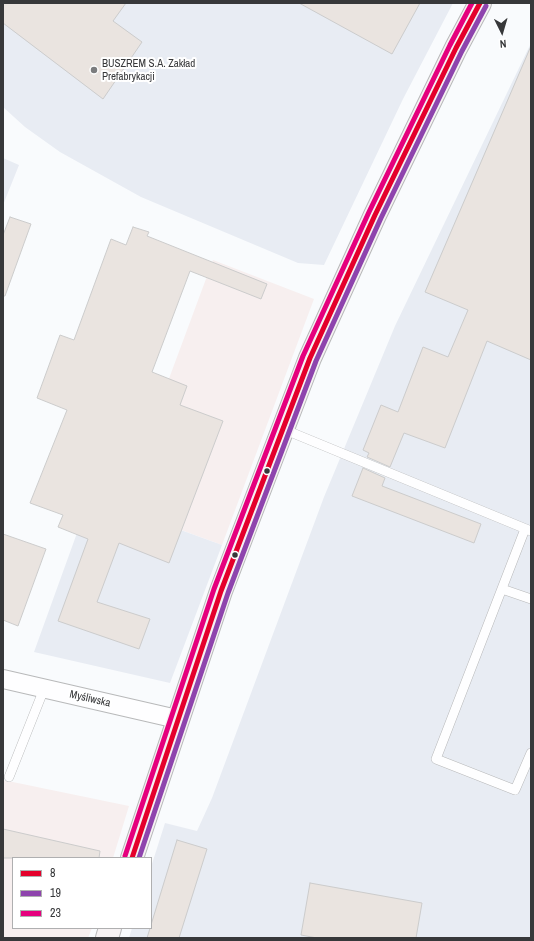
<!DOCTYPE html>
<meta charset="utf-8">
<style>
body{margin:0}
#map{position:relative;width:534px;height:941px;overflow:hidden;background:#f9fbfd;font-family:"Archivo Narrow",sans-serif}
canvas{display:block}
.frame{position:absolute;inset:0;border:4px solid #37383a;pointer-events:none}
.legend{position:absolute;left:12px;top:857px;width:140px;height:72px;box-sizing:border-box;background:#fff;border:1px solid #afafb0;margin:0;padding:5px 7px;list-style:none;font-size:12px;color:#37383a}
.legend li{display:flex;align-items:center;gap:8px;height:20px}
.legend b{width:20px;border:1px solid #afafb0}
.north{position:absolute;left:482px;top:12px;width:40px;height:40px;-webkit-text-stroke:3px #fff;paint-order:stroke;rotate:175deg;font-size:11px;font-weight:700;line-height:16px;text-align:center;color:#37383a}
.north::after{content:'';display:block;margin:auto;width:14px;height:18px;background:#37383a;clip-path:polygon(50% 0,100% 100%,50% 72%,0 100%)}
</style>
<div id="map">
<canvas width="534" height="941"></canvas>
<div class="frame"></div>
<ul class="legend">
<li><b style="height:5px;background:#e4002b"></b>8</li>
<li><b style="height:5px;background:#8e44ad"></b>19</li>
<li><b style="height:5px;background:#e5007d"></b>23</li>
</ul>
<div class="north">N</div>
</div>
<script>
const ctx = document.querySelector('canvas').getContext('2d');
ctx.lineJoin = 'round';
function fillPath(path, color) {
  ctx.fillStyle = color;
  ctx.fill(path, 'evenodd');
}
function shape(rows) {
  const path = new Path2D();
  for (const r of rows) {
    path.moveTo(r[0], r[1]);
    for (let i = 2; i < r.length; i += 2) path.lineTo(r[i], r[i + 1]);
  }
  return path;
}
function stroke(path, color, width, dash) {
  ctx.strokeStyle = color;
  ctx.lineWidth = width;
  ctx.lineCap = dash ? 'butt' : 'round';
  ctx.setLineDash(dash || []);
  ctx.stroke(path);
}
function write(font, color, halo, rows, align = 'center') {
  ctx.font = font + ' "Archivo Narrow",sans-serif';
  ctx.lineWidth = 4;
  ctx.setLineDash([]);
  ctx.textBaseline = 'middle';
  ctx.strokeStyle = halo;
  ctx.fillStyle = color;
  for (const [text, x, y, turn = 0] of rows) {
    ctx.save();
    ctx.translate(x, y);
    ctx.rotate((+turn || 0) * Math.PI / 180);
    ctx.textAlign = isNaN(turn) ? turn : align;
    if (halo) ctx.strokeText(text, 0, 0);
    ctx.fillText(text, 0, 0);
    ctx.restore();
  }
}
const commercial = shape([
 [213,260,314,299,222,545,121,508],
 [3,780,129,806,113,858,13,858,13,928,92,928,88,938,3,938]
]);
const built = shape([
 [3,3,453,3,403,99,324,265,298,263,141,197,60,152,25,127,3,107],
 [531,43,531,938,129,938,132,928,151,928,151,867,165,823,197,831,212,798,324,497,395,326],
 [3,158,19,165,3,205],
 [90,497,222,545,170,683,34,652]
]);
const building = shape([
 [3,3,126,3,113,21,142,42,103,99,3,23,3,3],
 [299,3,420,3,392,54,299,3],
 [531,46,531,360,487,341,445,448,404,433,390,467,367,457,369,453,363,450,381,405,398,412,423,347,448,357,468,310,425,292,531,46],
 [10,217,31,224,5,296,3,296,3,235,10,217],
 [133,227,149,232,147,236,267,284,261,299,190,271,152,372,187,386,180,405,223,421,169,563,119,543,97,602,150,619,139,649,58,621,88,539,58,527,63,515,30,503,67,410,37,398,60,335,74,340,111,239,126,245,133,227],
 [363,468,385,478,382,486,481,524,474,543,352,496,363,468],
 [3,534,46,549,18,626,3,620,3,534],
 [3,829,100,851,99,858,3,858,3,829],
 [177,840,207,849,179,938,147,938,177,840],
 [310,883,422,903,416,938,317,938,301,935,310,883]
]);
const lane = shape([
 [283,429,531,531],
 [525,529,436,759,515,790,531,753],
 [502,589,531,599],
 [9,777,44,689]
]);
const street = shape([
 [3,679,177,719]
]);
const secondary = shape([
 [132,858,221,591,310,358,375,215,456,48,480,3],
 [107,938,110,928]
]);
const bus1 = shape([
 [132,858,221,591,310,358,375,215,456,48,480,3]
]);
const bus2 = shape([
 [139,858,228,593,316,361,381,218,462,51,486,6]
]);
const bus3 = shape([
 [125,856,214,589,303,356,369,212,450,45,472,3]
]);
const markers = [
 [94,70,4,"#7b7c7e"],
 [267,471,3.5,"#37383a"],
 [235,555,3.5,"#37383a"]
];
const poiNames = [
 ["BUSZREM S.A. Zakład",102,64],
 ["Prefabrykacji",102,77]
];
const streetNames = [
 ["Myśliwska",90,699,13]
];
fillPath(commercial, '#f7efef');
fillPath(built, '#e8ecf3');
fillPath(building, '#eae4e0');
stroke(building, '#ccc', 1);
stroke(lane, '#b8b9ba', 10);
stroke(street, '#b8b9ba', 20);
stroke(secondary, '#b8b9ba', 24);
stroke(lane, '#fefeff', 9);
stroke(street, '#fefeff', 18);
stroke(secondary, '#f6f2f3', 22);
stroke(bus1, '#e4002b', 5);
stroke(bus2, '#8e44ad', 5);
stroke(bus3, '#e5007d', 5);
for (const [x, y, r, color] of markers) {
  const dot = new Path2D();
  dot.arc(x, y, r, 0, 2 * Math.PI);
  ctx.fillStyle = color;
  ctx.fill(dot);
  stroke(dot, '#fff', 1.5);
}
write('11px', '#37383a', '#fff', poiNames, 'left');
write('11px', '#37383a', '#fff', streetNames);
</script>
